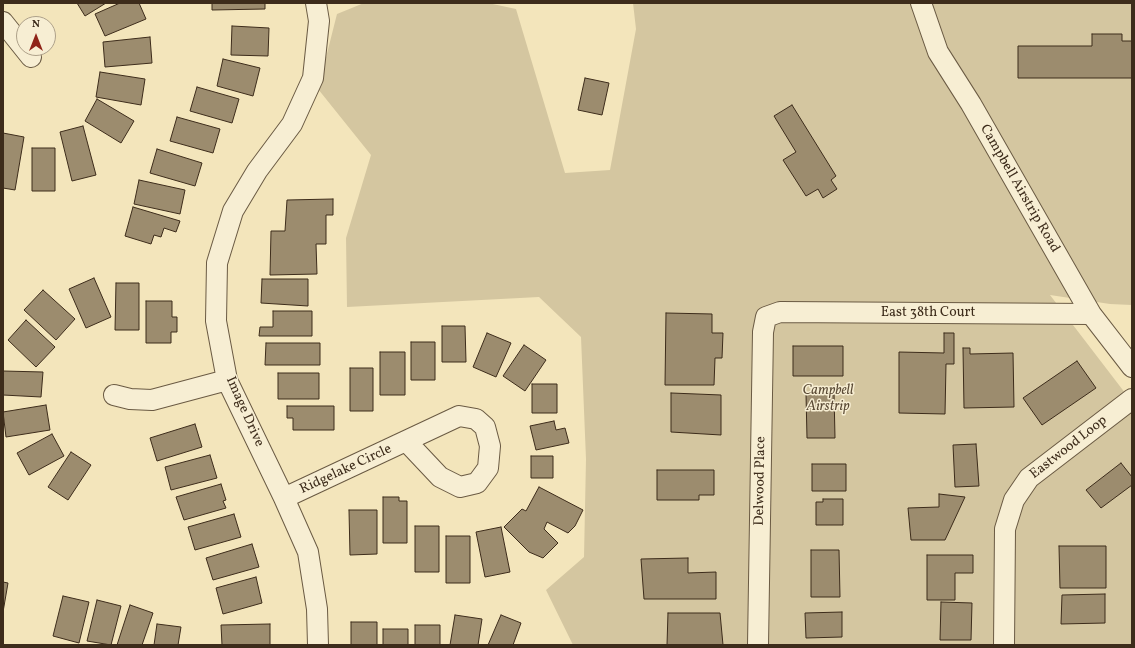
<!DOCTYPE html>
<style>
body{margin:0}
#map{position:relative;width:1135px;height:648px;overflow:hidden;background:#f3e5bb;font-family:Vollkorn,serif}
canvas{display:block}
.frame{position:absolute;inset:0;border:4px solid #3d2c1b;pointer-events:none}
.north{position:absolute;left:16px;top:16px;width:40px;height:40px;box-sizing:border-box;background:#f7eed3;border:1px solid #ada089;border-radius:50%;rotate:0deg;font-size:11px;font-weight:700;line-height:16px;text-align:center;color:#3d2c1b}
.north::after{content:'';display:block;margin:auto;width:14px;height:18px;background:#8f2418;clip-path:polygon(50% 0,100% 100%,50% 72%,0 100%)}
</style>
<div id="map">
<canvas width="1135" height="648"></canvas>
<div class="frame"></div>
<div class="north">N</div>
</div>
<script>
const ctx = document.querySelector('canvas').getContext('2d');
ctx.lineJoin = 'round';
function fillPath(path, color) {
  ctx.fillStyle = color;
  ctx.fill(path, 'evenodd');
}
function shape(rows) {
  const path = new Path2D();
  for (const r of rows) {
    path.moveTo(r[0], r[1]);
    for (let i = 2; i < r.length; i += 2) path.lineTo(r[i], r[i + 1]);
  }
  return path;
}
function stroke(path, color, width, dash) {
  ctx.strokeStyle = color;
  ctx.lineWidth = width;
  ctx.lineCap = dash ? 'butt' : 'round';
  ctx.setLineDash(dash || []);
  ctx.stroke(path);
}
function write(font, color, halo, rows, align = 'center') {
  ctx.font = font + ' Vollkorn,serif';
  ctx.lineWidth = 3;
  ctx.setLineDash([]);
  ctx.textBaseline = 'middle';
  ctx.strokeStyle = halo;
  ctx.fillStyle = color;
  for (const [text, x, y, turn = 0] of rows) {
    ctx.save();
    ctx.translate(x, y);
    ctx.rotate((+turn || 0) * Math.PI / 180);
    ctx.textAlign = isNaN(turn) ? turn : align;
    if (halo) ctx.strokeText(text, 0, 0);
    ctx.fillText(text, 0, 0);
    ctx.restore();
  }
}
const green = shape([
 [364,3,488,3,516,9,565,173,610,170,636,29,633,3,1132,3,1132,305,1110,304,1050,295,1132,402,1132,645,573,645,546,590,584,557,586,459,581,337,539,297,347,307,346,238,371,155,318,89,337,14]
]);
const building = shape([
 [77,3,106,3,85,16,77,3],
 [120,3,139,3,146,19,105,36,95,14,120,3],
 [212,3,265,3,265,9,212,10,212,3],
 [232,26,269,28,268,56,231,55,232,26],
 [1092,34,1122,34,1122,41,1132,41,1132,78,1018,78,1018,46,1092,46,1092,34],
 [150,37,152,63,105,67,103,42,150,37],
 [223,59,260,68,253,96,217,86,223,59],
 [100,72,145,79,141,105,96,97,100,72],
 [585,78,609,83,602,115,578,110,585,78],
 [197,87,239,99,232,123,190,111,197,87],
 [97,99,134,121,121,143,85,121,97,99],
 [792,105,836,176,831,180,837,189,823,198,818,189,806,196,783,160,796,152,774,116,792,105],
 [177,117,220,129,213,153,170,141,177,117],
 [83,126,96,175,72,181,60,132,83,126],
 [3,133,24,137,15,190,3,188,3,133],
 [32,148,55,148,55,191,32,191,32,148],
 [157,149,202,163,195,186,150,173,157,149],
 [139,180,185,190,180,214,134,204,139,180],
 [333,199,333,215,326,215,326,244,316,244,317,274,270,275,271,231,285,231,287,200,333,199],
 [133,207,180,221,176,232,164,228,161,237,154,235,151,244,125,236,133,207],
 [94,278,111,317,86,328,69,289,94,278],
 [262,279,308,279,308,306,261,303,262,279],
 [116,283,139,283,139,330,115,330,116,283],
 [43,290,75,319,56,340,24,310,43,290],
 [146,301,172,301,172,317,177,317,177,332,171,332,171,343,146,343,146,301],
 [273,311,312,311,312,336,259,336,260,327,273,327,273,311],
 [666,313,712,314,712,333,723,333,722,358,715,358,714,385,665,385,666,313],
 [26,320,55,347,36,367,8,340,26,320],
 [442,326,465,326,466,362,442,362,442,326],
 [487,333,511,343,496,377,473,367,487,333],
 [944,333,954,333,954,364,946,364,945,414,899,413,899,352,944,353,944,333],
 [411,342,435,342,435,380,411,380,411,342],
 [266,343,320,343,320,365,265,365,266,343],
 [524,345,546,360,525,391,503,376,524,345],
 [793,346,843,346,843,376,793,376,793,346],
 [963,348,970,348,970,354,1013,353,1014,407,964,408,963,348],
 [380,352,405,352,405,395,380,395,380,352],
 [1077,361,1096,388,1042,425,1023,398,1077,361],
 [350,368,373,368,373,411,350,411,350,368],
 [3,371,43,372,41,397,3,395,3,371],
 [278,373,319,373,319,399,278,399,278,373],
 [532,384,557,384,557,413,532,413,532,384],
 [671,393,721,395,721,435,671,432,671,393],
 [834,393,835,438,807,438,806,394,834,393],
 [46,405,50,430,6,437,3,412,46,405],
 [287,406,334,406,334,430,293,430,293,418,287,418,287,406],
 [554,421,556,430,565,428,569,443,536,450,530,426,554,421],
 [195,424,202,447,157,461,150,438,195,424],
 [52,434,64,456,29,475,17,453,52,434],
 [976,444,979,486,955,487,953,445,976,444],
 [71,452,91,465,68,500,48,487,71,452],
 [210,455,217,478,171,490,165,467,210,455],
 [531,456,553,456,553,478,531,478,531,456],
 [1121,463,1132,477,1132,485,1101,508,1086,490,1121,463],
 [812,464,846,464,846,491,812,491,812,464],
 [657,470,714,470,714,495,699,495,699,500,657,500,657,470],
 [221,484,226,500,223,501,226,508,184,520,176,497,221,484],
 [539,487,583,510,575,526,568,533,547,522,544,529,558,543,543,558,529,552,504,527,522,509,526,511,539,487],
 [939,494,965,497,945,540,911,540,908,508,939,507,939,494],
 [383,497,399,497,399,501,407,501,407,543,383,543,383,497],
 [823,499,843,499,843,525,816,525,816,502,823,502,823,499],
 [349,510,377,510,377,554,350,555,349,510],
 [234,514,241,537,195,550,188,527,234,514],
 [415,526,439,526,439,572,415,572,415,526],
 [501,527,510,572,485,577,476,532,501,527],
 [446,536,470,536,470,583,446,583,446,536],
 [252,544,259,567,213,580,206,558,252,544],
 [1059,546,1106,546,1106,588,1060,588,1059,546],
 [811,550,839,550,840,597,811,597,811,550],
 [927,555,973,555,973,573,955,573,955,600,927,600,927,555],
 [688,558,688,573,716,572,716,599,644,599,641,559,688,558],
 [256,577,262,603,223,614,216,588,256,577],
 [3,582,8,583,3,612,3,582],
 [1105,594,1105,623,1061,624,1062,595,1105,594],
 [63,596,89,602,79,643,53,636,63,596],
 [97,600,121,606,111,645,87,641,97,600],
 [941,602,972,603,971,640,940,640,941,602],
 [130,605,153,613,142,645,117,645,130,605],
 [842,612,842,637,806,638,805,613,842,612],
 [668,613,720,613,723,645,667,645,668,613],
 [455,615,482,619,478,645,450,645,455,615],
 [501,615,521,623,513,645,488,645,501,615],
 [351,622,377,622,377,645,351,645,351,622],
 [157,624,181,627,178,645,154,645,157,624],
 [270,624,270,645,222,645,221,625,270,624],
 [415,625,440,625,440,645,415,645,415,625],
 [383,629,408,629,408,645,383,645,383,629]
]);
const minor = shape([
 [316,3,319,21,313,78,292,124,257,171,233,211,217,263,216,321,227,380,284,498,308,552,317,609,318,645],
 [921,3,938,52,971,104,1091,314,1132,367],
 [3,22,31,57],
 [114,395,130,399,152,400,227,380],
 [284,498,459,416,476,419,485,427,490,446,488,468,477,483,460,487,440,477,407,442],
 [758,645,763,332,766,317,780,312,1091,314],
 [1004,645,1005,529,1014,500,1029,478,1132,399]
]);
const streetNames = [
 ["Campbell Airstrip Road",1019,189,60],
 ["East 38th Court",928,313],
 ["Image Drive",244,412,66],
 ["Eastwood Loop",1069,448,-38],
 ["Ridgelake Circle",346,470,-25],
 ["Delwood Place",761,481,-89]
];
const parkNames = [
 ["Campbell",828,391],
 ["Airstrip",828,407]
];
fillPath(green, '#d4c6a0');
fillPath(building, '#9c8c6e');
stroke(building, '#3d2c1b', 1);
stroke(minor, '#6a5a43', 22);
stroke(minor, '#f7eed3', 20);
write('14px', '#3d2c1b', '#f7eed3', streetNames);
write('italic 14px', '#5b4b36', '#f7eed3', parkNames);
</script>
